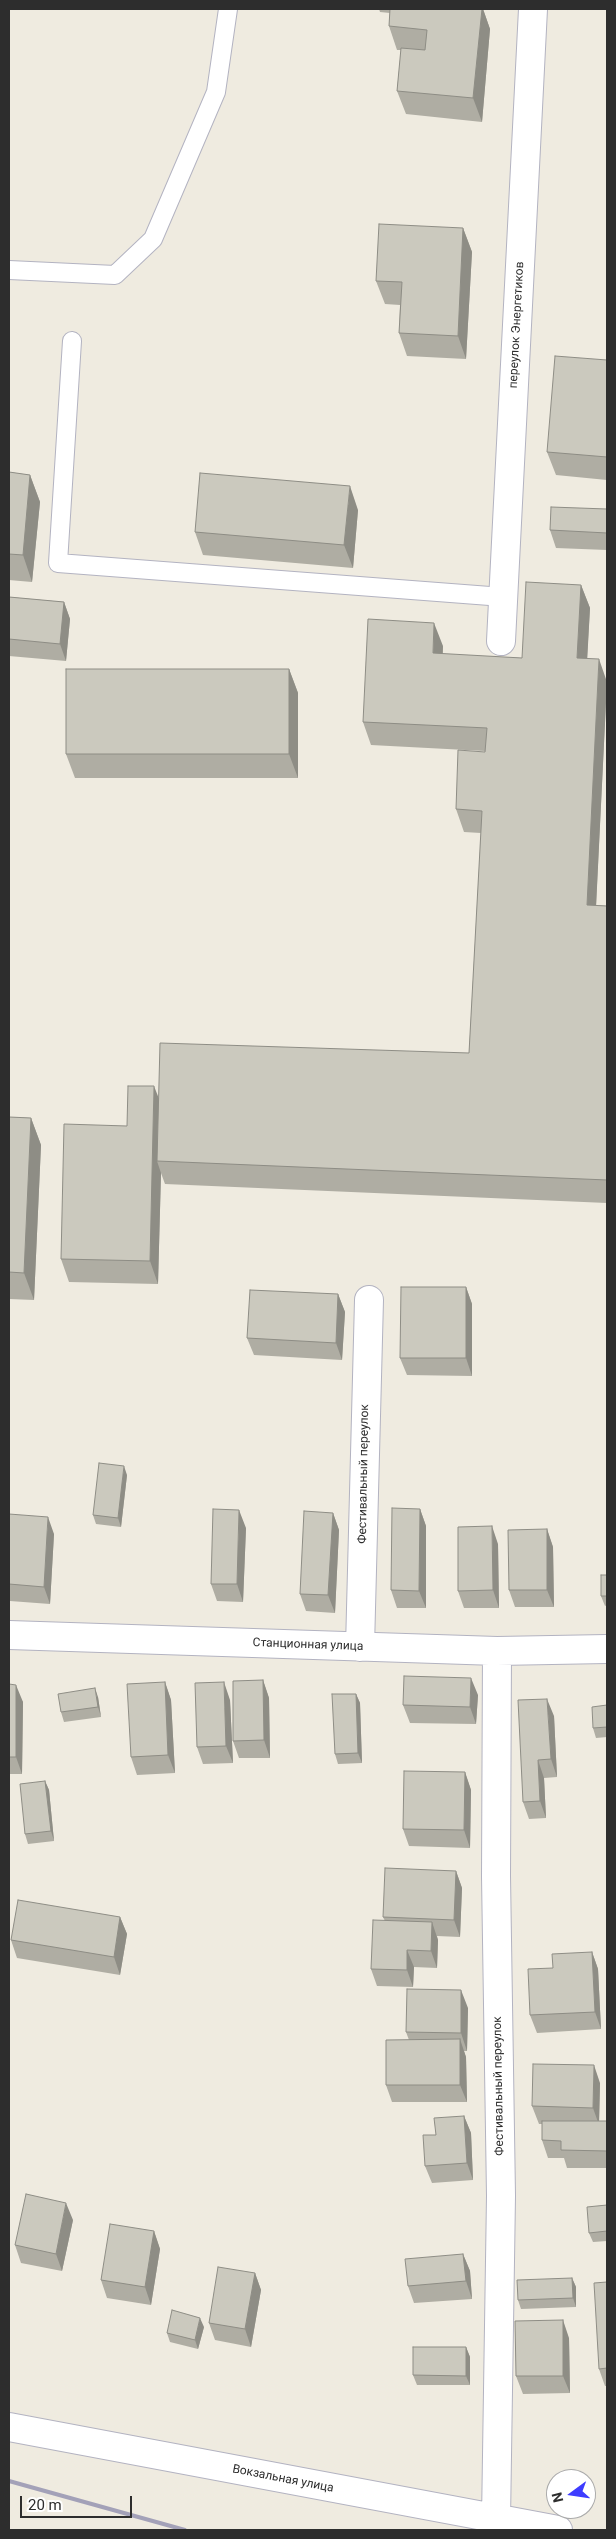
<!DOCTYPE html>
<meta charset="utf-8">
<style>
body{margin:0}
#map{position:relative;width:616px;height:2539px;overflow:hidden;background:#efebe0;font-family:Roboto,sans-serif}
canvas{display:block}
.frame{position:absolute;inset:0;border:10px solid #2d2d2d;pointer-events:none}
.north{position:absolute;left:546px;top:2469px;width:50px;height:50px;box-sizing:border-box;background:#fff;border:1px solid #ababab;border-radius:50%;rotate:256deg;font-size:14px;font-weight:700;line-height:20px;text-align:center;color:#2d2d2d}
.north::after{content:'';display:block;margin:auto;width:18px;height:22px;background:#3e3cff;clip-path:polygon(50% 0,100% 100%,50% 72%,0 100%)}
.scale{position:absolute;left:20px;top:2496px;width:112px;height:22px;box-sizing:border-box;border:2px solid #2d2d2d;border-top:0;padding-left:6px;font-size:15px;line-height:18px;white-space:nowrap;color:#2d2d2d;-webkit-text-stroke:4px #fff;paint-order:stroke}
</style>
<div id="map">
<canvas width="616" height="2539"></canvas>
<div class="frame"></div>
<div class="north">N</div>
<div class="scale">20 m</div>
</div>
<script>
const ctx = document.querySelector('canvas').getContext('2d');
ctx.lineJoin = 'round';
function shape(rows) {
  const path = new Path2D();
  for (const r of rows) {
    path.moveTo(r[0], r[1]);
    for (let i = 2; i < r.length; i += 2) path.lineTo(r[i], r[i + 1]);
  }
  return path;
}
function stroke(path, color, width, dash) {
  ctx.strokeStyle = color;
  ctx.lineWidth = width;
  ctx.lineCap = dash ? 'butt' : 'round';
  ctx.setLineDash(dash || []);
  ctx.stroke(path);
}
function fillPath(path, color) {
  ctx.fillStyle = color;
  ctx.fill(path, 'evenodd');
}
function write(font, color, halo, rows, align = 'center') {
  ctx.font = font + ' Roboto,sans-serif';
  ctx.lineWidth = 4;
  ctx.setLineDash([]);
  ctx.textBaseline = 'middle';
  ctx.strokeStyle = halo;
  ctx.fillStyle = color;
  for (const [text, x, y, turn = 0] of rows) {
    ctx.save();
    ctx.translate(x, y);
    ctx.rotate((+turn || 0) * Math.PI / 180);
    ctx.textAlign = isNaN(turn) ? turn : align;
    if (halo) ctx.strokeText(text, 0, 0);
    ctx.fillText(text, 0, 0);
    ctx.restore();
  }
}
const service = shape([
 [9,270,115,275,153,239,216,92,228,9],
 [72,341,58,563,503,597]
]);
const minor = shape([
 [501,641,533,9],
 [9,1635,497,1651,607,1649],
 [360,1647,369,1300],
 [9,2427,558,2530],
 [496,2520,501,2196,496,1876,497,1651]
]);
const rail = shape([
 [9,2481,185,2530]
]);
const wall = shape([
 [379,9,483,9,490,29,482,122,406,114,397,91,401,50,397,50,389,26,390,13,380,12],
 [463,228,472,252,466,359,407,356,399,333,400,305,385,304,376,281],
 [607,360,607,480,556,475,547,452],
 [9,472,30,475,40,502,32,582,9,580],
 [607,509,607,550,556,548,550,530],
 [358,510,353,568,203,555,195,532],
 [581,585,590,608,587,658,607,682,596,905,607,906,607,1203,165,1184,161,1173,158,1284,69,1282,61,1259,159,1098,469,1053,481,833,464,832,456,809,485,751,371,745,363,722,443,646,443,654,522,658],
 [9,597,64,602,70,619,66,661,9,656],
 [289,669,298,693,298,778,75,778,66,754],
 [9,1117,31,1118,41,1145,34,1300,9,1299],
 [466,1287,472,1304,472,1376,407,1375,400,1358],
 [338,1294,345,1312,342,1360,254,1355,247,1338],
 [127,1475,121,1527,96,1524,93,1515],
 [420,1509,426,1526,426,1608,397,1608,391,1590],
 [333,1513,339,1530,335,1613,306,1611,300,1594],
 [9,1514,54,1534,50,1604,10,1601,9,1598],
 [246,1528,243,1602,217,1601,211,1584],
 [547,1529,553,1547,554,1607,515,1607,509,1590],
 [498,1544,499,1608,464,1608,458,1591],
 [607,1575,607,1605,605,1606,601,1596],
 [263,1680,269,1698,270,1758,239,1758,233,1741],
 [165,1682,171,1700,175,1773,137,1775,131,1757],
 [9,1684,23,1702,22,1774,9,1774],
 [356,1694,360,1703,362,1763,338,1764,335,1754],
 [478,1695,476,1724,410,1723,403,1705],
 [98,1697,101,1717,64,1722,61,1712],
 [230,1700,233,1763,203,1764,197,1747],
 [607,1705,607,1737,596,1738,593,1728],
 [554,1716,557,1777,544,1778,546,1818,529,1819,523,1802],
 [465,1772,471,1790,470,1848,409,1846,403,1829],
 [45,1781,49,1790,54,1841,28,1844,25,1834],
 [456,1871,462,1888,460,1937,437,1936,438,1940,437,1968,414,1967,413,1987,377,1986,371,1969,385,1921,383,1917],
 [120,1917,127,1934,120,1975,17,1958,11,1940],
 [592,1952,598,1969,601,2029,537,2033,530,2015,553,1968],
 [468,2008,467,2051,464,2051,466,2057,467,2102,392,2102,386,2085,409,2040,406,2032],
 [600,2083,599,2121,607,2121,607,2168,567,2168,564,2158,548,2158,542,2140,542,2124,539,2124,532,2106],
 [464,2116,471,2133,473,2180,432,2183,425,2166,436,2135],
 [607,2205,607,2241,593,2242,589,2233],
 [73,2220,62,2271,21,2263,15,2245],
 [154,2231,160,2249,151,2305,107,2298,101,2280],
 [463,2254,470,2271,472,2299,414,2303,408,2286],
 [255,2273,261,2290,251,2347,215,2340,209,2323],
 [572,2278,576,2287,576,2307,521,2309,518,2300],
 [607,2282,607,2386,605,2386,599,2369],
 [204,2327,198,2349,170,2342,167,2333],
 [569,2338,570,2393,523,2394,516,2376],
 [466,2347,470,2357,470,2385,417,2385,413,2375]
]);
const shadedWall = shape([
 [482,9,483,9,490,29,482,122,473,98],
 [463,228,472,252,466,359,458,336],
 [30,475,40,502,32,582,23,555],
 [350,486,358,510,353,568,344,545],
 [581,585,590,608,586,681,577,658],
 [64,602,70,619,66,661,60,644],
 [434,623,443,646,441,676,433,653],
 [599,659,607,682,595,928,587,905],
 [289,669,298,693,298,778,289,754],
 [154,1086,163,1109,157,1161,161,1173,158,1284,150,1261],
 [31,1118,41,1145,34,1300,24,1273],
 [466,1287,472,1304,472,1376,466,1358],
 [338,1294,345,1312,342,1360,336,1343],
 [124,1466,127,1475,121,1527,118,1518],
 [420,1509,426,1526,426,1608,419,1591],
 [239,1510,246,1528,243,1602,237,1584],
 [333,1513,339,1530,335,1613,328,1595],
 [48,1517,54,1534,50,1604,44,1587],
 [492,1526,498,1544,499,1608,493,1590],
 [547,1529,553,1547,554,1607,547,1590],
 [471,1678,478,1695,476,1724,470,1707],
 [263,1680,269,1698,270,1758,264,1740],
 [165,1682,171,1700,175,1773,168,1755],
 [224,1682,230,1700,233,1763,226,1746],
 [16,1685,23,1702,22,1774,16,1757],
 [95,1688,98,1697,101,1717,98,1707],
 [356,1694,360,1703,362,1763,358,1753],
 [547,1699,554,1716,557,1777,551,1759],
 [538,1760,544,1778,546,1818,540,1801],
 [465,1772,471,1790,470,1848,464,1830],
 [45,1781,49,1790,54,1841,51,1831],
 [456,1871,462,1888,460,1937,454,1920],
 [120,1917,127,1934,120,1975,114,1957],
 [432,1922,438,1940,437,1968,431,1951],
 [407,1950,414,1967,413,1987,407,1970],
 [592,1952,598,1969,601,2029,595,2012],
 [461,1990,468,2008,467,2051,461,2033],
 [460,2039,466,2057,467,2102,460,2085],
 [594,2065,600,2083,599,2125,593,2108],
 [464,2116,471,2133,473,2180,467,2163],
 [66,2203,73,2220,62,2271,56,2254],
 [154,2231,160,2249,151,2305,145,2287],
 [463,2254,470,2271,472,2299,466,2281],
 [255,2273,261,2290,251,2347,245,2329],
 [572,2278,576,2287,576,2307,573,2298],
 [200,2318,204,2327,198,2349,195,2340],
 [563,2320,569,2338,570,2393,563,2376],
 [466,2347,470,2357,470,2385,466,2376]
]);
const building = shape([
 [390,9,482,9,473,98,397,91,401,48,425,50,427,30,389,26,390,9],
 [379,224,463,228,458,336,399,333,402,282,376,281,379,224],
 [555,356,607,360,607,457,547,452,555,356],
 [9,472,30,475,23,555,9,554,9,472],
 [200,473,350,486,344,545,195,532,200,473],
 [551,507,607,509,607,533,550,530,551,507],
 [526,582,581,585,577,658,599,659,587,905,607,906,607,1180,157,1161,160,1043,469,1053,482,811,456,809,458,750,485,752,487,728,363,722,368,619,434,623,433,653,522,658,526,582],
 [9,597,64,602,60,644,9,639,9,597],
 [66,669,289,669,289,754,66,754,66,669],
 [128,1086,154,1086,150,1261,61,1259,64,1124,127,1126,128,1086],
 [9,1117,31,1118,24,1273,9,1272,9,1117],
 [401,1287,466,1287,466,1358,400,1358,401,1287],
 [250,1290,338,1294,336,1343,247,1338,250,1290],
 [99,1463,124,1466,118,1518,93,1515,99,1463],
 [392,1508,420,1509,419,1591,391,1590,392,1508],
 [213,1509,239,1510,237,1584,211,1584,213,1509],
 [304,1511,333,1513,328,1595,300,1594,304,1511],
 [9,1514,48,1517,44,1587,9,1584,9,1514],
 [492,1526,493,1590,458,1591,458,1527,492,1526],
 [547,1529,547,1590,509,1590,508,1530,547,1529],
 [601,1575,607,1575,607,1596,601,1596,601,1575],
 [404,1676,471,1678,470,1707,403,1705,404,1676],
 [263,1680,264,1740,233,1741,233,1681,263,1680],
 [165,1682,168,1755,131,1757,127,1684,165,1682],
 [224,1682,226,1746,197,1747,195,1683,224,1682],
 [9,1684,16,1685,16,1757,9,1757,9,1684],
 [95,1688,98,1707,61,1712,58,1694,95,1688],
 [332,1694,356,1694,358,1753,335,1754,332,1694],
 [547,1699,551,1759,538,1760,540,1801,523,1802,518,1700,547,1699],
 [607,1705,607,1727,593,1728,592,1707,607,1705],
 [404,1771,465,1772,464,1830,403,1829,404,1771],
 [45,1781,51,1831,25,1834,20,1784,45,1781],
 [385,1868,456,1871,454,1920,383,1917,385,1868],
 [18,1900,120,1917,114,1957,11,1940,18,1900],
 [373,1920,432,1922,431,1951,407,1950,407,1970,371,1969,373,1920],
 [592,1952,595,2012,530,2015,528,1969,553,1968,552,1954,592,1952],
 [407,1989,461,1990,461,2033,406,2032,407,1989],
 [460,2039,460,2085,386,2085,386,2040,460,2039],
 [533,2064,594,2065,593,2108,532,2106,533,2064],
 [464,2116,467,2163,425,2166,423,2135,436,2135,434,2118,464,2116],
 [542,2121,607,2121,607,2151,561,2150,561,2141,542,2140,542,2121],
 [26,2194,66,2203,56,2254,15,2245,26,2194],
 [607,2205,607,2231,589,2233,587,2207,607,2205],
 [110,2224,154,2231,145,2287,101,2280,110,2224],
 [463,2254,466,2281,408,2286,405,2259,463,2254],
 [218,2267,255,2273,245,2329,209,2323,218,2267],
 [572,2278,573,2298,518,2300,517,2280,572,2278],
 [607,2282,607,2368,599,2369,594,2283,607,2282],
 [172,2310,200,2318,195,2340,167,2333,172,2310],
 [563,2320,563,2376,516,2376,515,2321,563,2320],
 [413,2347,466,2347,466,2376,413,2375,413,2347]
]);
const streetNames = [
 ["переулок Энергетиков",517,325,-87],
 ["Фестивальный переулок",364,1474,-89],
 ["Станционная улица",308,1645,2],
 ["Фестивальный переулок",499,2086,-91],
 ["Вокзальная улица",283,2479,11]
];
stroke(service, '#b3b3c1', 20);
stroke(minor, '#b3b3c1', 30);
stroke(service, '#fff', 18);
stroke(minor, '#fff', 28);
stroke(rail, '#a3a1b8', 4);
fillPath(wall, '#afada3');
fillPath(shadedWall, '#8e8d85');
fillPath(building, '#cbc9be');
stroke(building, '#8e8d85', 1);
write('12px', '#2d2d2d', '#fff', streetNames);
</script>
